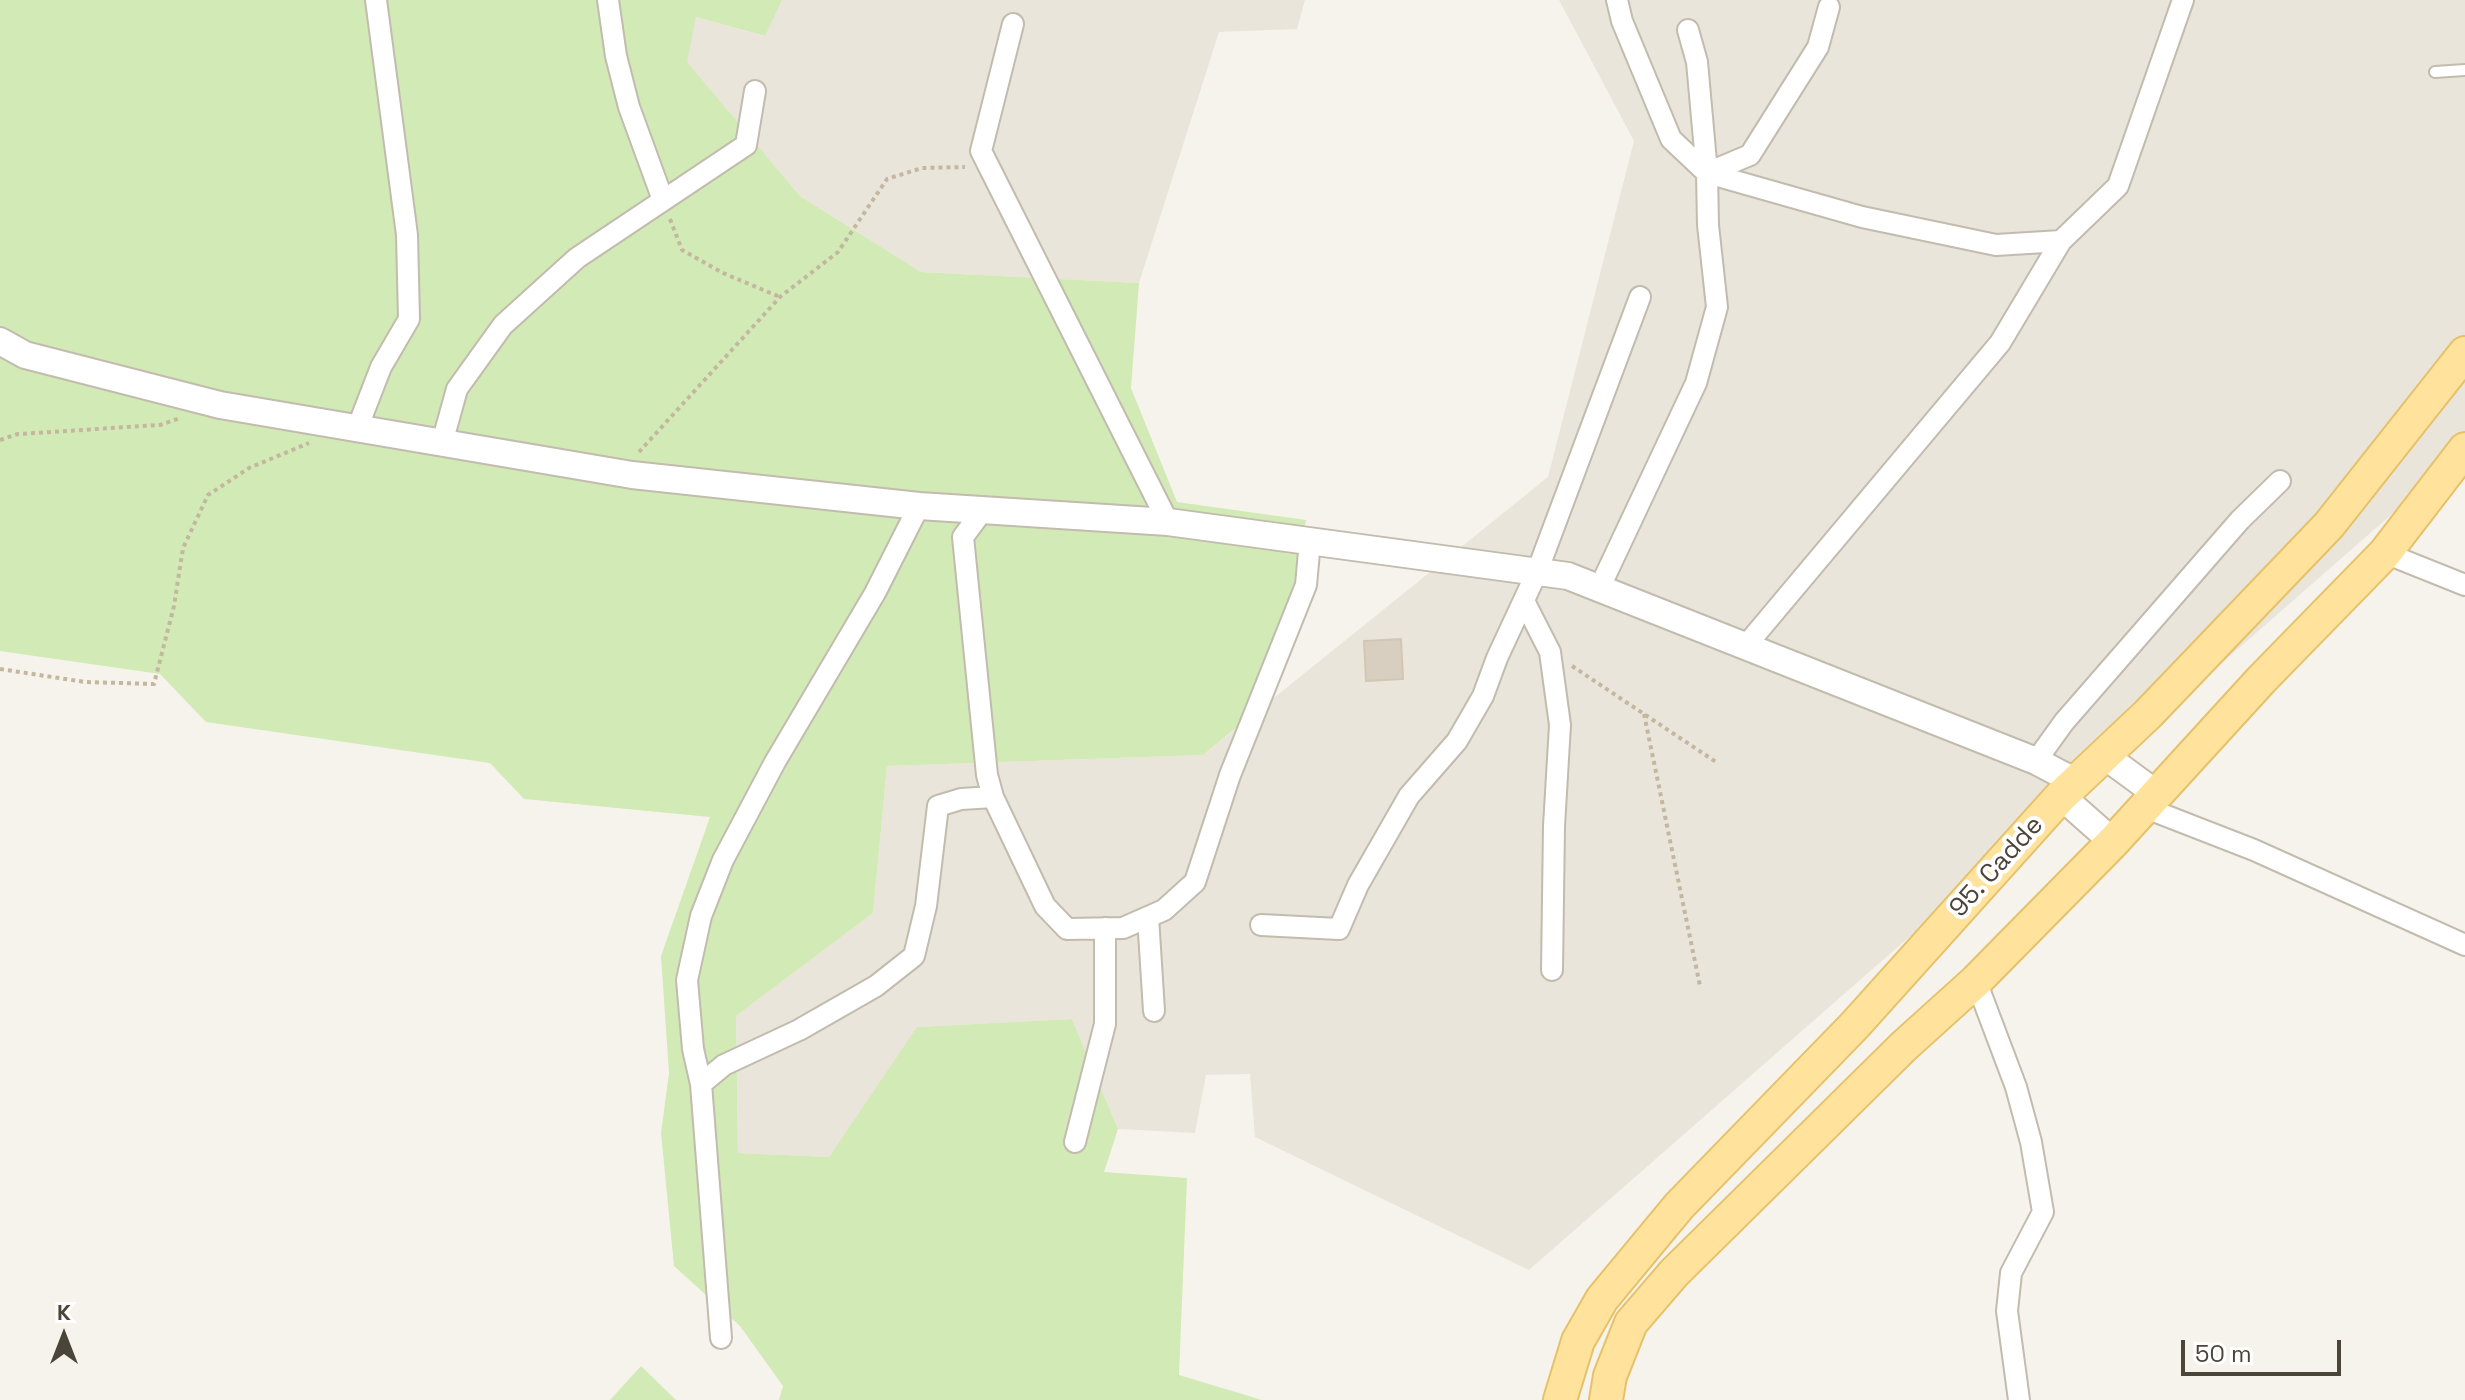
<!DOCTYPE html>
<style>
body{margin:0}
#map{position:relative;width:2465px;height:1400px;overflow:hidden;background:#f6f3ec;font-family:"Space Grotesk",sans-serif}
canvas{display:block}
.north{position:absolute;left:24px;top:1296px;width:80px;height:80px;-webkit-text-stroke:6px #fff;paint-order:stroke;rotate:0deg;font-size:22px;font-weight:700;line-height:32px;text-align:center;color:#4b4439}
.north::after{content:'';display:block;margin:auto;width:28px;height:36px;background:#4b4439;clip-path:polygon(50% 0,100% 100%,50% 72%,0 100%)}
.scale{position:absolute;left:2181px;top:1340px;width:160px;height:36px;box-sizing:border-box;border:4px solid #4b4439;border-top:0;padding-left:10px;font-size:24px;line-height:28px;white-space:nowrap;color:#4b4439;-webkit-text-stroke:6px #fff;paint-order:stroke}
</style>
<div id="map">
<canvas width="2465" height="1400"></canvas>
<div class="north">K</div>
<div class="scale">50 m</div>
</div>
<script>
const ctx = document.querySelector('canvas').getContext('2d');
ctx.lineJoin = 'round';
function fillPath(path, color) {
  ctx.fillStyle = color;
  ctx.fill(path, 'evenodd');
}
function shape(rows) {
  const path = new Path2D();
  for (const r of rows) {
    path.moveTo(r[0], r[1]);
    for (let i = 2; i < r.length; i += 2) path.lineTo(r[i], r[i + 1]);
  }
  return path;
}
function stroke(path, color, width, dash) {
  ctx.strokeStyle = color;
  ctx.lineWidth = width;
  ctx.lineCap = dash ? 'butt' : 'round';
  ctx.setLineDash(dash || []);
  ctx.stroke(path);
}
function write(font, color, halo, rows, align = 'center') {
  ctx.font = font + ' "Space Grotesk",sans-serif';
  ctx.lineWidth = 8;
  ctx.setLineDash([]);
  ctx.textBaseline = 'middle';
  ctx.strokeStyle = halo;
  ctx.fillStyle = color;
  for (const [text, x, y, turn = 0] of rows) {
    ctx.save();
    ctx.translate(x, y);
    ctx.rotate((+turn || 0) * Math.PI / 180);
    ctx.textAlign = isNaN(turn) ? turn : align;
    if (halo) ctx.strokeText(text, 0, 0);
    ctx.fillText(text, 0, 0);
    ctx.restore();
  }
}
const residential = shape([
 [782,0,1305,0,1297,29,1219,32,1139,283,921,272,800,196,686,62,696,17,764,36],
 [1559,0,2465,0,2465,450,1529,1270,1255,1137,1250,1074,1206,1075,1195,1133,1118,1129,1072,1019,918,1027,829,1157,738,1153,736,1016,873,913,887,766,1203,755,1548,477,1634,141]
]);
const green = shape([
 [0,0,782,0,765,36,696,17,687,62,800,196,921,272,1139,283,1131,388,1177,502,1306,520,1294,585,1243,722,1203,755,887,766,873,913,736,1016,738,1153,829,1157,917,1027,1072,1019,1118,1129,1104,1172,1187,1178,1179,1375,1262,1400,779,1400,783,1386,740,1326,674,1266,661,1133,669,1073,661,956,710,817,524,799,490,763,206,722,160,674,0,651],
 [641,1366,676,1400,610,1400]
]);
const building = shape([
 [1401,639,1403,679,1366,681,1364,641,1401,639]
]);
const path = shape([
 [670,219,682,250,723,273,780,297],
 [0,440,18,434,160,425,180,418],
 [639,452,780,297,838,252,887,179,922,168,965,167],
 [1572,666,1716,762],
 [0,669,85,682,154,684,174,606,183,548,208,495,249,468,309,443],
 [1644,714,1700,986]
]);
const service = shape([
 [2435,72,2465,70]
]);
const minor = shape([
 [608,0,616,56,629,107,663,200],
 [1617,0,1622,21,1671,139,1707,173],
 [1013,24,981,151,1168,522],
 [1688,30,1697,62,1707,173],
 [1707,173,1750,155,1818,47,1829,7],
 [357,429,381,367,409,319,407,235,376,0],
 [442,443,457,389,503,325,577,258,746,145,755,91],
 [983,510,963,537,987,775,993,797,1045,906,1067,929,1123,928,1164,910,1195,882,1230,775,1306,585,1310,541],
 [2385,553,2465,585],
 [1599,589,1696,383,1717,307,1708,225,1707,173,1862,217,1996,245,2061,241],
 [1524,601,1550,652,1560,725,1554,826,1552,970],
 [1744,648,2000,343,2061,241,2118,186,2183,0],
 [2036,761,2064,722,2240,520,2280,481],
 [2146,808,2254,850,2465,945],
 [1148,917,1154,1011],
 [1261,925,1339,929,1358,885,1409,796,1457,741,1483,696,1497,658,1537,572,1640,297],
 [1976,981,2016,1087,2031,1142,2043,1212,2011,1273,2007,1311,2019,1400],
 [701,1084,724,1065,799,1030,876,986,914,956,926,906,938,806,961,799,993,797],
 [1075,1142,1105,1024,1105,928],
 [721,1338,701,1084,693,1049,687,980,701,916,723,860,775,762,875,593,919,506]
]);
const tertiary = shape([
 [0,341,25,355,220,405,632,475,919,506,1168,522,1568,576,2036,761,2076,782],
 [2105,756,2158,795],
 [2061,796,2113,842]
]);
const primary = shape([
 [1560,1400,1578,1341,1602,1299,1679,1206,1854,1026,2061,796,2148,714,2329,525,2465,353],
 [1606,1400,1610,1376,1631,1323,1674,1273,1904,1046,1976,981,2113,842,2262,679,2385,553,2465,449]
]);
const streetNames = [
 ["95. Cadde",1997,867,-48]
];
fillPath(residential, '#eae5da');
fillPath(green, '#d2eab5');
fillPath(building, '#d8cfc1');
stroke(building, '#d3c7b4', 2);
stroke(service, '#c2bbae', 14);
stroke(minor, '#c2bbae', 24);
stroke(tertiary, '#c2bbae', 30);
stroke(primary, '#e6c16a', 36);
stroke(path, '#c4b79f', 4, [4, 4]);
stroke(service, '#fff', 10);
stroke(minor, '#fff', 20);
stroke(tertiary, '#fff', 26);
stroke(primary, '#ffe39c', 32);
write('26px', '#4b4439', '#fff', streetNames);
</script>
